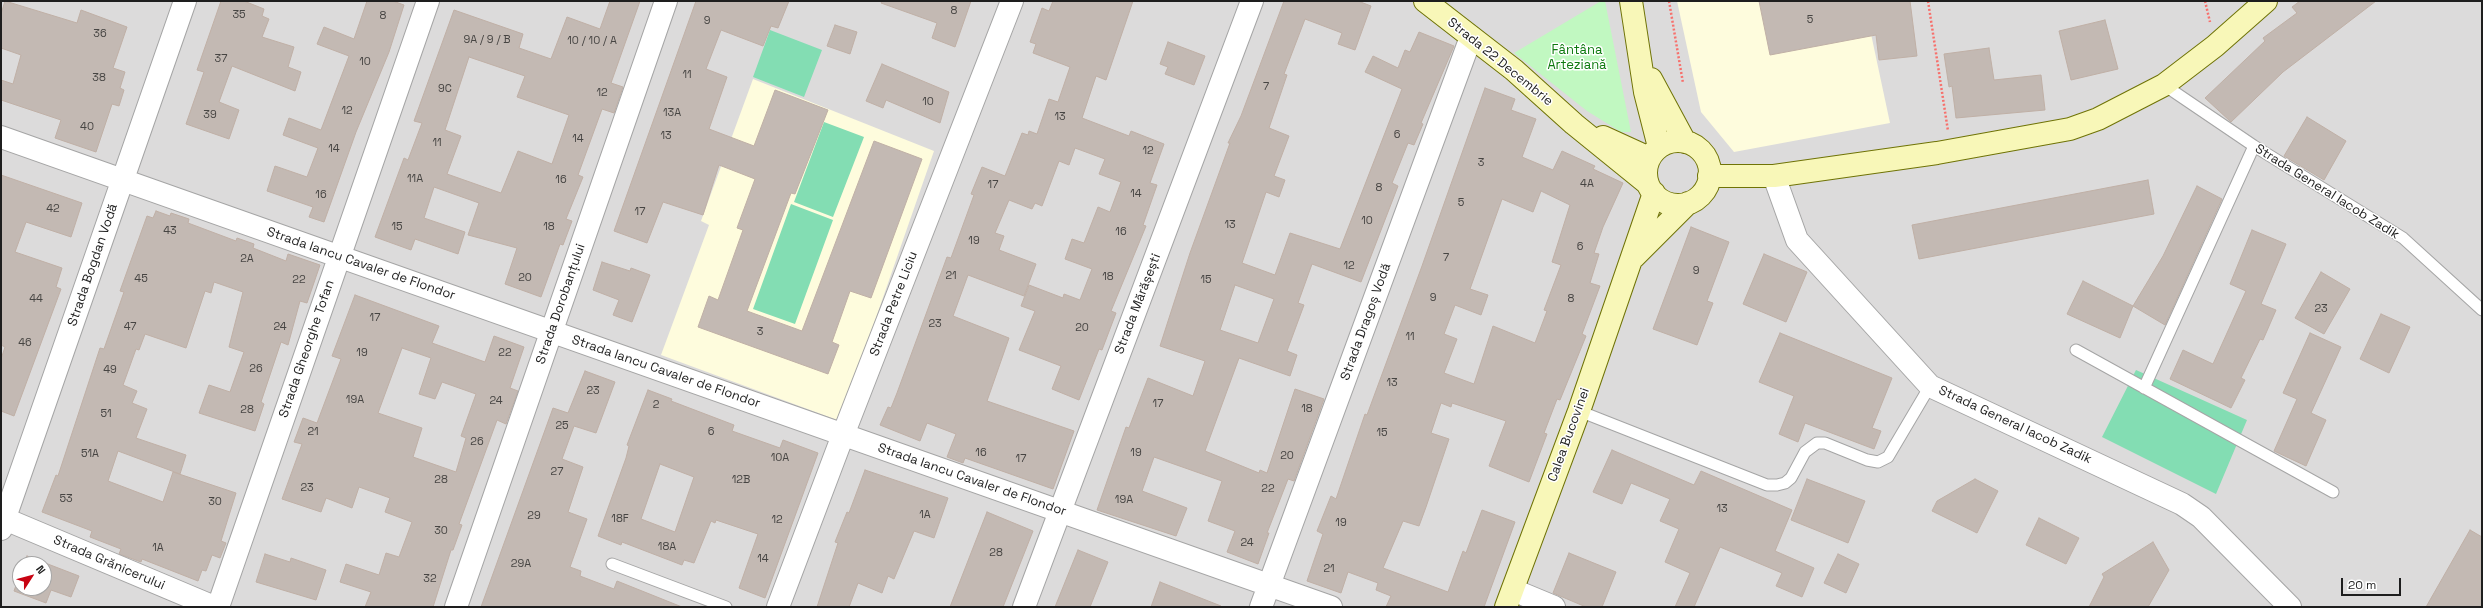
<!DOCTYPE html>
<meta charset="utf-8">
<style>
body{margin:0}
#map{position:relative;width:2483px;height:608px;overflow:hidden;background:#efeae4;font-family:"Space Grotesk",sans-serif}
canvas{display:block}
.frame{position:absolute;inset:0;border:2px solid #1e1e1e;pointer-events:none}
.north{position:absolute;left:12px;top:556px;width:40px;height:40px;box-sizing:border-box;background:#fff;border:1px solid #a5a5a5;border-radius:50%;rotate:54deg;font-size:11px;font-weight:700;line-height:16px;text-align:center;color:#1e1e1e}
.north::after{content:'';display:block;margin:auto;width:14px;height:18px;background:#c80312;clip-path:polygon(50% 0,100% 100%,50% 72%,0 100%)}
.scale{position:absolute;left:2341px;top:578px;width:60px;height:18px;box-sizing:border-box;border:2px solid #1e1e1e;border-top:0;padding-left:5px;font-size:12px;line-height:14px;white-space:nowrap;color:#1e1e1e;-webkit-text-stroke:3px #fff;paint-order:stroke}
</style>
<div id="map">
<canvas width="2483" height="608"></canvas>
<div class="frame"></div>
<div class="north">N</div>
<div class="scale">20 m</div>
</div>
<script>
const ctx = document.querySelector('canvas').getContext('2d');
ctx.lineJoin = 'round';
function fillPath(path, color) {
  ctx.fillStyle = color;
  ctx.fill(path, 'evenodd');
}
function shape(rows) {
  const path = new Path2D();
  for (const r of rows) {
    if (r.length === 3) {
      path.moveTo(r[0] + r[2], r[1]);
      path.arc(r[0], r[1], r[2], 0, 2 * Math.PI);
      continue;
    }
    path.moveTo(r[0], r[1]);
    for (let i = 2; i < r.length; i += 2) path.lineTo(r[i], r[i + 1]);
  }
  return path;
}
function stroke(path, color, width, dash) {
  ctx.strokeStyle = color;
  ctx.lineWidth = width;
  ctx.lineCap = dash ? 'butt' : 'round';
  ctx.setLineDash(dash || []);
  ctx.stroke(path);
}
function write(font, color, halo, rows, align = 'center') {
  ctx.font = font + ' "Space Grotesk",sans-serif';
  ctx.lineWidth = 3;
  ctx.setLineDash([]);
  ctx.textBaseline = 'middle';
  ctx.strokeStyle = halo;
  ctx.fillStyle = color;
  for (const [text, x, y, turn = 0] of rows) {
    ctx.save();
    ctx.translate(x, y);
    ctx.rotate((+turn || 0) * Math.PI / 180);
    ctx.textAlign = isNaN(turn) ? turn : align;
    if (halo) ctx.strokeText(text, 0, 0);
    ctx.fillText(text, 0, 0);
    ctx.restore();
  }
}
const residential = shape([
 [1,1,2482,1,2482,607,1,607],
 [20,564,44,564,44,588,20,588]
]);
const education = shape([
 [1677,1,1864,1,1890,123,1734,152,1701,112],
 [753,79,934,151,840,421,661,355,709,225,701,221]
]);
const park = shape([
 [1601,1,1605,1,1631,132,1621,132,1587,111,1514,53]
]);
const pitch = shape([
 [770,30,822,50,804,97,753,77],
 [824,122,864,137,833,217,794,202],
 [791,204,833,220,795,324,753,309],
 [2136,370,2247,420,2216,494,2102,437]
]);
const building = shape([
 [5,1,77,23,81,10,127,27,113,68,125,72,120,88,124,90,119,106,112,104,96,152,55,138,61,120,1,100,1,80,13,84,21,55,1,48,1,14,5,1],
 [221,1,244,1,264,9,262,16,269,19,262,37,294,47,288,67,301,72,295,91,232,66,219,102,239,110,229,139,186,124,204,72,197,70,221,1],
 [367,1,393,1,404,5,389,52,356,132,324,222,309,217,313,207,267,191,275,166,307,177,318,148,283,135,289,118,321,130,349,56,317,44,324,27,354,39,367,1],
 [610,1,640,1,611,83,623,87,614,113,602,109,578,175,583,177,566,219,572,221,563,245,560,244,541,297,505,284,517,248,468,235,479,203,434,187,424,218,465,232,458,254,415,239,411,250,375,237,404,158,408,160,422,123,414,121,454,10,523,34,519,48,551,59,567,17,600,29,610,1],
 [469,57,525,76,517,97,569,115,552,164,518,151,501,193,447,174,461,136,445,130,469,57],
 [696,1,789,1,778,28,771,26,763,46,721,30,706,69,727,77,709,129,754,146,775,90,828,110,795,194,791,193,747,311,802,331,874,141,922,159,871,298,850,291,832,342,839,345,828,374,698,327,709,296,718,300,743,230,737,228,755,179,719,165,703,215,663,202,647,243,614,231,696,1],
 [882,1,971,1,955,47,932,38,937,23,881,3,882,1],
 [1053,1,1133,1,1106,80,1096,76,1082,118,1129,136,1131,131,1164,144,1150,183,1157,185,1143,225,1146,226,1111,311,1116,313,1102,350,1099,349,1079,400,1052,389,1061,366,1019,350,1035,311,1021,306,1029,285,1063,298,1064,294,1080,300,1092,269,1065,259,1072,239,1084,243,1098,207,1110,212,1121,182,1099,174,1105,159,1075,148,1069,165,1059,161,1042,206,1035,203,1032,209,1009,200,995,233,1004,236,999,250,1036,264,1024,296,968,275,953,316,1009,338,987,401,1074,431,1053,489,965,458,963,463,947,457,956,434,927,423,920,441,880,425,888,407,891,408,897,393,947,257,951,258,974,195,971,194,982,167,1005,176,1022,133,1028,135,1029,131,1037,134,1049,99,1058,102,1070,67,1033,53,1036,44,1030,42,1042,8,1049,11,1053,1],
 [1284,1,1358,1,1371,6,1355,50,1338,44,1342,33,1305,19,1284,74,1287,75,1269,128,1289,136,1274,176,1285,180,1279,197,1266,192,1242,263,1275,275,1290,233,1340,249,1402,89,1365,72,1373,56,1398,68,1405,50,1410,52,1419,32,1454,46,1421,123,1423,124,1414,145,1408,143,1392,183,1398,186,1361,282,1312,264,1298,303,1304,305,1287,351,1297,355,1290,376,1239,358,1205,451,1259,473,1260,470,1267,473,1295,389,1324,399,1294,481,1288,479,1267,533,1269,533,1258,564,1227,552,1235,531,1208,521,1222,481,1154,457,1142,491,1187,508,1176,536,1097,510,1126,427,1129,428,1148,378,1193,396,1205,361,1160,346,1190,253,1230,143,1228,143,1241,116,1284,1],
 [1235,285,1274,299,1258,343,1220,330,1235,285],
 [1759,1,1910,1,1917,56,1879,60,1876,35,1770,55,1759,1],
 [2300,1,2376,1,2283,72,2231,122,2205,98,2265,41,2263,38,2297,13,2292,7,2300,1],
 [2105,20,2118,69,2071,80,2059,31,2105,20],
 [835,25,857,32,850,54,827,46,835,25],
 [1168,42,1205,56,1194,85,1165,74,1168,67,1160,64,1168,42],
 [1989,48,1994,80,2041,75,2045,110,1956,118,1952,86,1949,87,1944,54,1989,48],
 [882,64,949,92,940,123,886,100,883,108,866,101,882,64],
 [1485,88,1515,99,1511,110,1536,119,1522,157,1553,170,1562,151,1595,166,1593,169,1623,183,1603,227,1594,253,1599,254,1590,283,1600,286,1582,334,1586,336,1560,400,1557,399,1544,433,1547,434,1529,482,1489,466,1506,421,1452,403,1451,407,1441,403,1431,433,1449,439,1426,507,1419,526,1403,521,1383,568,1448,592,1463,551,1466,553,1482,510,1515,522,1484,607,1386,607,1391,596,1376,590,1378,583,1348,572,1341,593,1307,581,1323,534,1317,531,1331,496,1336,499,1365,414,1367,415,1422,266,1485,88],
 [1541,191,1570,205,1552,262,1561,265,1544,310,1547,311,1535,343,1493,326,1474,384,1444,373,1457,339,1444,334,1455,305,1481,315,1488,295,1470,289,1502,199,1533,212,1541,191],
 [2307,117,2346,141,2324,180,2284,156,2307,117],
 [1,175,82,203,71,237,26,222,15,252,62,268,56,287,61,289,14,416,1,411,1,359,5,347,1,345,1,175],
 [2148,180,2154,214,1919,259,1912,225,2148,180],
 [2197,186,2222,199,2165,325,2133,306,2163,256,2197,186],
 [156,211,170,216,171,213,189,219,188,223,236,241,237,238,254,244,253,248,286,261,288,254,320,265,307,303,300,301,288,345,281,342,261,402,264,404,255,431,199,413,209,385,230,392,244,352,229,347,243,292,214,282,211,293,205,291,186,348,145,334,139,350,136,349,123,385,137,391,132,403,147,409,136,438,186,455,180,474,118,451,108,481,163,502,173,472,236,493,221,541,226,543,220,558,212,555,206,571,202,570,198,581,142,559,141,562,119,554,121,549,90,537,92,531,42,512,56,475,58,476,100,348,104,349,124,292,120,291,147,216,153,218,156,211],
 [1691,227,1729,242,1707,301,1713,303,1697,345,1653,329,1691,227],
 [2252,230,2286,244,2261,304,2276,310,2263,340,2260,339,2241,378,2245,380,2231,408,2170,379,2183,350,2213,364,2246,291,2230,284,2252,230],
 [1764,254,1807,272,1786,322,1743,304,1764,254],
 [602,262,630,271,631,268,650,275,632,322,613,315,619,300,593,290,602,262],
 [2321,272,2350,289,2324,334,2295,318,2321,272],
 [2083,281,2133,306,2120,338,2067,314,2083,281],
 [355,295,439,326,432,343,485,362,494,336,524,347,510,388,518,391,506,424,497,420,459,524,462,525,453,550,451,550,433,607,365,607,371,592,340,582,346,564,379,575,386,553,399,557,412,522,385,512,390,498,359,487,352,508,326,498,321,512,282,499,302,444,294,442,303,418,317,423,341,359,332,356,355,295],
 [402,348,431,358,419,394,435,399,442,382,476,394,461,436,466,438,456,472,413,457,422,428,378,413,402,348],
 [2381,314,2410,327,2389,373,2360,359,2381,314],
 [1780,333,1892,378,1872,428,1881,431,1874,449,1805,423,1798,442,1779,434,1794,396,1759,382,1780,333],
 [2310,333,2341,347,2311,413,2326,420,2306,466,2274,451,2297,399,2283,393,2310,333],
 [585,371,615,382,596,433,574,426,562,459,583,467,568,512,587,519,570,567,581,571,580,576,614,589,617,581,682,607,481,607,553,408,568,413,585,371],
 [648,390,672,399,671,401,734,425,732,431,780,448,783,440,818,453,765,598,739,588,758,534,716,520,715,523,711,521,694,563,684,560,682,565,622,542,621,545,598,536,626,458,629,446,627,445,648,390],
 [660,464,694,477,675,532,641,519,660,464],
 [1612,450,1694,485,1701,471,1792,510,1775,551,1814,568,1802,597,1776,586,1782,573,1720,547,1694,607,1675,607,1690,573,1665,562,1679,529,1660,521,1670,499,1631,483,1622,504,1593,492,1612,450],
 [865,470,948,498,934,538,914,531,894,579,888,576,882,593,858,583,849,607,817,607,838,543,835,542,847,512,849,513,865,470],
 [1807,479,1865,501,1848,543,1791,520,1807,479],
 [1975,479,1998,491,1977,533,1932,511,1937,501,1975,479],
 [987,512,1033,531,1003,607,950,607,987,512],
 [2039,518,2079,538,2066,564,2026,545,2039,518],
 [2470,530,2482,537,2482,607,2426,607,2470,530],
 [2153,542,2169,570,2148,607,2089,607,2104,577,2102,574,2153,542],
 [1078,550,1108,562,1090,607,1055,607,1078,550],
 [1569,553,1616,572,1602,607,1586,607,1553,593,1569,553],
 [265,554,290,562,291,558,326,570,316,600,256,582,265,554],
 [1838,554,1859,564,1846,593,1824,583,1838,554],
 [27,556,79,576,71,597,51,590,46,603,14,591,20,574,20,588,44,588,44,564,24,564,27,556],
 [1160,582,1221,606,1221,607,1151,607,1160,582]
]);
const path = shape([
 [1669,1,1683,83],
 [1928,1,1948,131],
 [2205,1,2210,22]
]);
const lane = shape([
 [2164,85,2254,146,2403,238,2482,310],
 [2076,350,2333,492],
 [2144,388,2254,146],
 [1579,411,1767,485,1777,485,1785,483,1791,478,1805,452,1817,443,1825,443,1867,460,1878,462,1888,457,1930,386],
 [612,564,726,607]
]);
const street = shape([
 [1,137,1331,607],
 [1774,176,1797,240,1930,386,2182,504,2201,517,2290,607],
 [5,519,214,607],
 [1,529,185,1],
 [1513,590,1554,607],
 [218,607,428,1],
 [456,607,666,1],
 [778,607,843,435,1012,1],
 [1024,607,1252,1],
 [1261,607,1471,37]
]);
const secondary = shape([
 [1425,1,1514,70,1574,124,1648,184],
 [1631,1,1645,92,1659,147],
 [1651,79,1685,142],
 [1603,137,1649,158],
 [1678,173,32],
 [1709,176,1774,176,1937,153,2070,129,2098,119,2164,85,2215,46,2266,1],
 [1634,257,1688,203],
 [1506,607,1579,411,1654,193]
]);
const numberNames = [
 ["8",954,11],
 ["35",239,15],
 ["8",383,16],
 ["5",1810,20],
 ["9",707,21],
 ["36",100,34],
 ["9A / 9 / B",487,40],
 ["10 / 10 / A",592,41],
 ["37",221,59],
 ["10",365,62],
 ["11",687,75],
 ["38",99,78],
 ["7",1266,87],
 ["9C",445,89],
 ["12",602,93],
 ["10",928,102],
 ["12",347,111],
 ["13A",672,113],
 ["39",210,115],
 ["13",1060,117],
 ["40",87,127],
 ["6",1397,135],
 ["13",666,136],
 ["14",578,139],
 ["11",437,143],
 ["14",334,149],
 ["12",1148,151],
 ["3",1481,163],
 ["11A",415,179],
 ["16",561,180],
 ["4A",1587,184],
 ["17",993,185],
 ["8",1379,188],
 ["14",1136,194],
 ["16",321,195],
 ["5",1461,203],
 ["42",53,209],
 ["17",640,212],
 ["10",1367,221],
 ["13",1230,225],
 ["15",397,227],
 ["18",549,227],
 ["43",170,231],
 ["16",1121,232],
 ["19",974,241],
 ["6",1580,247],
 ["7",1446,258],
 ["2A",247,259],
 ["12",1349,266],
 ["9",1696,271],
 ["21",951,276],
 ["18",1108,277],
 ["20",525,278],
 ["45",141,279],
 ["22",299,280],
 ["15",1206,280],
 ["9",1433,298],
 ["44",36,299],
 ["8",1571,299],
 ["23",2321,309],
 ["17",375,318],
 ["23",935,324],
 ["47",130,327],
 ["24",280,327],
 ["20",1082,328],
 ["3",760,332],
 ["11",1410,337],
 ["46",25,343],
 ["19",362,353],
 ["22",505,353],
 ["26",256,369],
 ["49",110,370],
 ["13",1392,383],
 ["23",593,391],
 ["19A",355,400],
 ["24",496,401],
 ["17",1158,404],
 ["2",656,405],
 ["18",1307,409],
 ["28",247,410],
 ["51",106,414],
 ["25",562,426],
 ["21",313,432],
 ["6",711,432],
 ["15",1382,433],
 ["26",477,442],
 ["16",981,453],
 ["19",1136,453],
 ["51A",90,454],
 ["20",1287,456],
 ["10A",780,458],
 ["17",1021,459],
 ["27",557,472],
 ["28",441,480],
 ["12B",741,480],
 ["23",307,488],
 ["22",1268,489],
 ["53",66,499],
 ["19A",1124,500],
 ["30",215,502],
 ["13",1722,509],
 ["1A",925,515],
 ["29",534,516],
 ["18F",620,519],
 ["12",777,520],
 ["19",1341,523],
 ["30",441,531],
 ["24",1247,543],
 ["18A",667,547],
 ["1A",158,548],
 ["28",996,553],
 ["14",763,559],
 ["29A",521,564],
 ["21",1329,569],
 ["32",430,579]
];
const parkNames = [
 ["Fântâna",1577,50],
 ["Arteziană",1577,65]
];
const streetNames = [
 ["Strada 22 Decembrie",1500,62,39],
 ["Strada General Iacob Zadik",2327,192,32],
 ["Strada Iancu Cavaler de Flondor",361,264,19],
 ["Strada Bogdan Vodă",93,265,-71],
 ["Strada Dorobanțului",561,304,-71],
 ["Strada Petre Liciu",894,304,-69],
 ["Strada Mărășești",1138,304,-69],
 ["Strada Dragoș Vodă",1366,322,-70],
 ["Strada Gheorghe Tofan",307,349,-71],
 ["Strada Iancu Cavaler de Flondor",666,372,19],
 ["Strada General Iacob Zadik",2015,425,25],
 ["Calea Bucovinei",1569,435,-70],
 ["Strada Iancu Cavaler de Flondor",972,480,19],
 ["Strada Grănicerului",109,563,23]
];
fillPath(residential, '#dcdbdb');
fillPath(education, '#fefcdd');
fillPath(park, '#c1f8c1');
fillPath(pitch, '#83ddb3');
fillPath(building, '#c3b9b3');
stroke(building, '#c0b0a6', 1);
stroke(lane, '#a5a5a5', 13);
stroke(street, '#a5a5a5', 24);
stroke(secondary, '#6f7306', 24);
stroke(path, '#f7706c', 2.5, [2, 2]);
stroke(lane, '#fff', 11);
stroke(street, '#fff', 22);
stroke(secondary, '#f8f7b8', 22);
write('11px', '#474543', null, numberNames);
write('13px', '#0d7a0e', '#fff', parkNames);
write('13px', '#1e1e1e', '#fff', streetNames);
</script>
